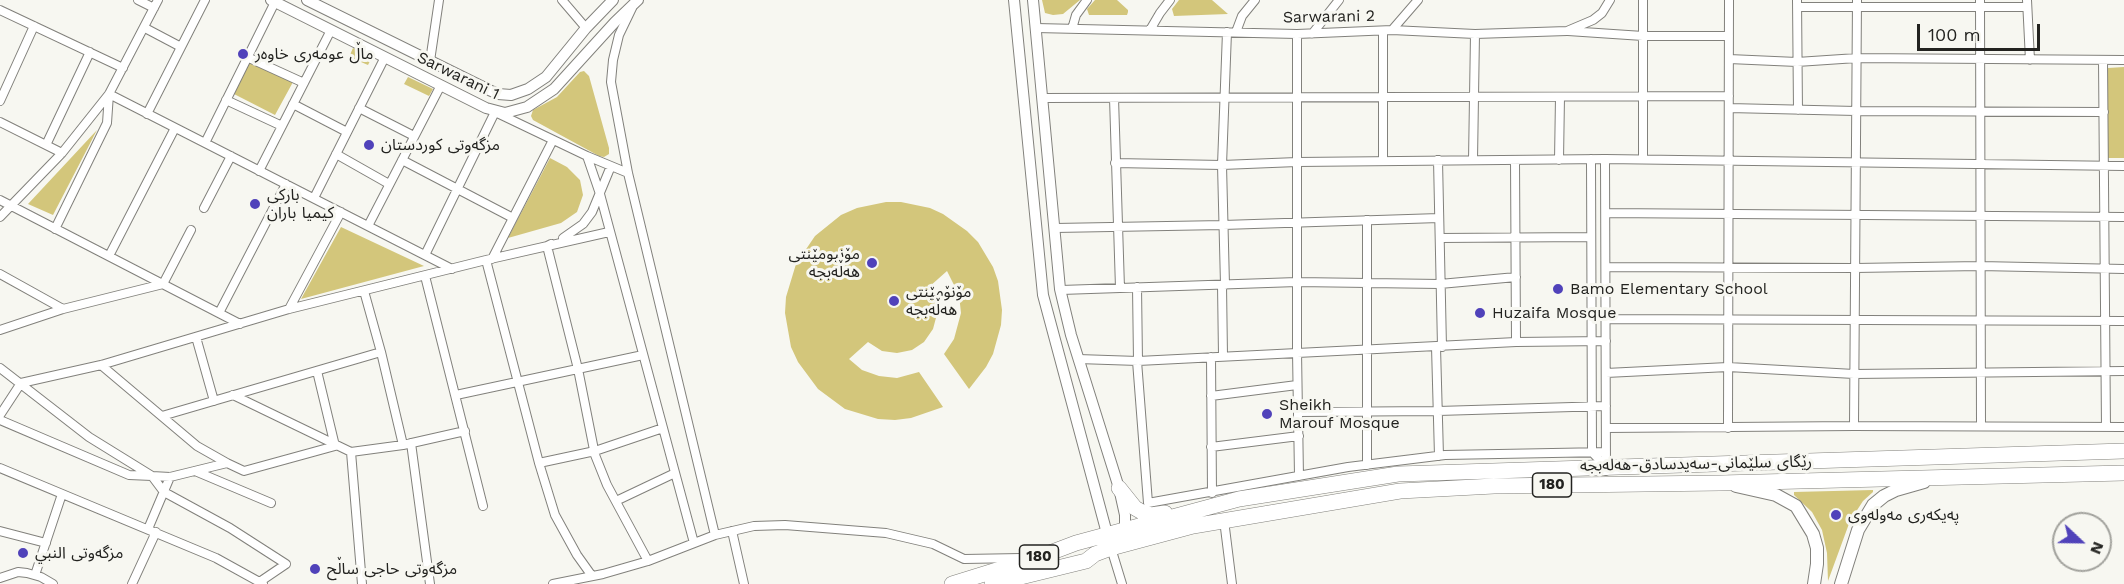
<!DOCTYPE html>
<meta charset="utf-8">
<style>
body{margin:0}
#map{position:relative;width:2124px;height:584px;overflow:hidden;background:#f7f7f1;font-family:"Work Sans",sans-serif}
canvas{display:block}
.north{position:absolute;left:2052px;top:512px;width:60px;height:60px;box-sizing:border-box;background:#f7f7f1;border:2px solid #a2a29d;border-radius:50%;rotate:112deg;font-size:16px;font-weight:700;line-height:24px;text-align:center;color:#232320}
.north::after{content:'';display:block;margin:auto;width:21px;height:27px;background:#5042ba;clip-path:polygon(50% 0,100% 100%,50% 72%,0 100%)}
.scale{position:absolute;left:1917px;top:24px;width:123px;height:27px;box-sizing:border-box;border:3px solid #232320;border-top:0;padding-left:8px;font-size:18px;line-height:21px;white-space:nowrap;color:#232320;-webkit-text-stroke:4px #f7f7f1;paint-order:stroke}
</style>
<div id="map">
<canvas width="2124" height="584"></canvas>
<div class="north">N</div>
<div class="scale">100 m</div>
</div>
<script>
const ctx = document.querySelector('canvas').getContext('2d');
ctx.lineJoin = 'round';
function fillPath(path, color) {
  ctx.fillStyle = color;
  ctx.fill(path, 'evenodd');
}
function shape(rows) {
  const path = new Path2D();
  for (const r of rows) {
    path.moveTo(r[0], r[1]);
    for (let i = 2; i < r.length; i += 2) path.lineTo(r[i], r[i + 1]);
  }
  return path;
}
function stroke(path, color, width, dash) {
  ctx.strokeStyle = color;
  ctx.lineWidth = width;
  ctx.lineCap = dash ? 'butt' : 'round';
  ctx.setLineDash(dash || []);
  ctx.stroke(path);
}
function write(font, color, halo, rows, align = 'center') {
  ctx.font = font + ' "Work Sans","Noto Sans Arabic",sans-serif';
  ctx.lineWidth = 6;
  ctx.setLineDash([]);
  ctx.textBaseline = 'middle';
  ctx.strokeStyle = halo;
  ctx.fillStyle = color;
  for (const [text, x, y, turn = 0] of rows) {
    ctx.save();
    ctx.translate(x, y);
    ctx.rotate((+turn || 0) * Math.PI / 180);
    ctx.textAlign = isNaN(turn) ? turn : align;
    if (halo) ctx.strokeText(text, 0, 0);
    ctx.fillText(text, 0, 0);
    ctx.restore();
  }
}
const green = shape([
 [1042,0,1080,0,1063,14,1053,15,1045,13],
 [1095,0,1117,0,1128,10,1128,12,1127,15,1089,15,1087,9],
 [1179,0,1212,0,1228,14,1174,16,1172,9],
 [353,48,372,57,368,65,349,57],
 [249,60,293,82,275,115,234,94],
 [2124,67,2124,158,2108,158,2108,68],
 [584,71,589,76,609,148,609,154,604,157,599,156,533,120,531,116,533,110,557,97,580,72],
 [408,77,433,89,429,96,404,84],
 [97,130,53,215,28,204],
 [550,158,567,167,580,180,583,195,577,212,561,223,508,238],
 [886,202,901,202,930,208,943,214,967,231,978,242,993,267,998,281,1002,310,1001,325,993,354,986,367,969,389,944,354,954,339,961,313,959,295,947,271,929,287,935,299,937,314,933,329,924,342,912,350,897,353,882,351,868,342,849,359,862,370,879,376,897,378,919,372,943,407,911,418,895,420,878,419,845,409,818,389,798,362,791,347,785,313,786,297,796,264,815,236,841,215,857,208],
 [341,227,424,266,301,299],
 [1873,490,1873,492,1863,501,1850,521,1828,581,1827,553,1822,530,1812,512,1794,495,1794,492]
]);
const street = shape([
 [138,0,154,8],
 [562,0,586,28],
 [1797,0,1798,110],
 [1980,0,1981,426],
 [2027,0,2030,60],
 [1797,7,2027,7],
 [632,8,619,35,613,60,611,82,628,173,715,535],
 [0,10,123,68],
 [145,28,181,47],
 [1036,28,1297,34,1392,30,1475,34,1567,31,1593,20,1602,13,1610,0],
 [1072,29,1076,15,1087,0],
 [1150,30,1160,13,1170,0],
 [1392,30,1418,0],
 [1383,31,1383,161],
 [1568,31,1643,36,1729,36],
 [1236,32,1242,16,1255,0],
 [1297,34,1297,352,1299,476],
 [1312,34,1339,0],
 [247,57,304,83],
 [1729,59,1797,62,1857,58,2124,60],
 [2103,60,2106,427],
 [430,61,439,0],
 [1043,98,1729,96],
 [1114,98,1120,288],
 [226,100,282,126],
 [0,101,34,26],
 [293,104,347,132],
 [359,108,414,136],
 [1729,108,1856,111,2104,112],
 [147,114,205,0],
 [0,122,62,153],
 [205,143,275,2],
 [46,145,90,52],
 [336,154,389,184],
 [587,156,600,194,694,543],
 [1591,159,1592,452,1606,467],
 [1605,159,1606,471],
 [1643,159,1643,0],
 [402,160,513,218],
 [1438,160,1442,347],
 [1473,160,1475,34],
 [1515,160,1516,342],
 [1559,160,1560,97],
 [1115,163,1222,165,1297,162,1605,159,2124,166],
 [259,171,331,30],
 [314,198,385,57],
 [0,200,240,324],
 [204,208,231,156],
 [1606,213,2124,217],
 [0,217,62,153,109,94,158,0],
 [368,226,441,85],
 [1055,228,1223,225,1439,218],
 [55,229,107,123,109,94,452,269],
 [563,238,583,224,592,212,611,166],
 [1440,238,1591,237],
 [551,244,547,246,578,369,595,455,607,485,648,561],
 [425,255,495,112,587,156,628,173],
 [109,256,175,128],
 [492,259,553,140],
 [486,260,539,463,555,515,577,555,592,576],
 [1606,267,1855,268,1980,266,2124,269],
 [0,274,63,309],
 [425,276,483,506],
 [1222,285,1223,356],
 [1225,285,1222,165,1227,32],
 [1137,287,1138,361],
 [1061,290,1297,282,1440,284,1516,277],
 [364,291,381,352,403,445],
 [289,309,341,212],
 [219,313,286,184],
 [1606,319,2124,321],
 [0,330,63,309,163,284,191,230],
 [196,337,214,401],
 [1436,347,1439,456],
 [1211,357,1212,493],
 [1078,359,1138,361,1516,342,1606,341],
 [1137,361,1148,503,1348,467,1445,455,1606,452],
 [101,365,197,446,227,463],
 [0,368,89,437,152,476,170,477,227,463,244,471,335,446,317,371],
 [1606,373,1728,367,1854,374,2124,371],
 [233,395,351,452,403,445,465,431],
 [456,395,643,355],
 [1211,396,1297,385],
 [1298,412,1438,411,1606,406],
 [0,415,21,383,101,365,289,309,486,260,609,232],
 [162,416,381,352],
 [0,420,129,475,152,476,164,492,230,528,286,564,261,581],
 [1854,426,1857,0],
 [1606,428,1854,426,2124,427],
 [1728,428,1729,0],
 [411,443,430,584],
 [1211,447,1299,436],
 [351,452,362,584],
 [539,463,595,451,663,428],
 [1367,465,1367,220],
 [0,468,216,558,263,584],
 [195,471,271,503],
 [616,501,675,473],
 [1224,520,1232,584],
 [148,529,170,477],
 [0,531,46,543],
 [732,531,744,584],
 [1111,548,1122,584],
 [35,575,62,494],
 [0,578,18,572,27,573,41,577,53,584],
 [132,584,156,532],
 [553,584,603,574,648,561,715,535,754,526,785,525,886,533,933,544,964,559,1021,558]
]);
const secondary = shape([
 [271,0,486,108,505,113,527,107,554,89,615,22,638,0],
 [307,0,489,90,498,94,511,95,528,89,546,77,586,28,613,0],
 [1014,0,1043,295,1109,541],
 [1033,0,1060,289,1071,335,1119,488,1125,515,1125,530,1123,534]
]);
const primary = shape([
 [1736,486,1776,495,1796,506,1813,534,1817,548,1817,564,1814,584],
 [1841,584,1858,530,1873,505,1884,496,1896,490,1924,482]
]);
const highway = shape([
 [1119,488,1135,508,1142,512,1151,515,1165,513],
 [952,584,1039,557,1076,543,1239,499,1398,474,2124,451],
 [992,584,1086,561,1095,554,1111,548,1193,526,1400,491,1494,486,1720,483,2124,473]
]);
const markers = [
 [243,54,6,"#5042ba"],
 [369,145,6,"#5042ba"],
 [255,204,6,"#5042ba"],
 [872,263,6,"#5042ba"],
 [1558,289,6,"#5042ba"],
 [894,301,6,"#5042ba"],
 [1480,313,6,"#5042ba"],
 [1267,414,6,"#5042ba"],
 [1836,515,6,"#5042ba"],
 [23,553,6,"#5042ba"],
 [315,569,6,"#5042ba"]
];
const shields = [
 [1552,485,39],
 [1039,557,39]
];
const shieldNames = [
 ["180",1552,485],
 ["180",1039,557]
];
const streetNames = [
 ["Sarwarani 2",1329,17,-1],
 ["Sarwarani 1",458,76,26],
 ["رێگای سلێمانی-سەیدسادق-هەلەبجە",1696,464,-1]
];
const poiNames = [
 ["ماڵ عومەری خاوەر",255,54],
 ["مزگەوتی کوردستان",381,145],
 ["باركى",267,195],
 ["كيميا باران",267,213],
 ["مۆنیومێنتی",860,254,"right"],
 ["هەڵەبجە",860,272,"right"],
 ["Bamo Elementary School",1570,289],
 ["مۆنۆمێنتی",906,292],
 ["هەڵەبجە",906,310],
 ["Huzaifa Mosque",1492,313],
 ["Sheikh",1279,405],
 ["Marouf Mosque",1279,423],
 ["پەیکەری مەولەوی",1848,515],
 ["مزگەوتی النبي",35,553],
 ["مزگەوتی حاجی ساڵح",327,569]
];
fillPath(green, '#d3c67b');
stroke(street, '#82817c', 10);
stroke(secondary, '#82817c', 12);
stroke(primary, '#82817c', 14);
stroke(highway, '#82817c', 16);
stroke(street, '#fff', 8);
stroke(secondary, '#fff', 10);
stroke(primary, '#fff', 12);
stroke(highway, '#fff', 15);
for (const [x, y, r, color] of markers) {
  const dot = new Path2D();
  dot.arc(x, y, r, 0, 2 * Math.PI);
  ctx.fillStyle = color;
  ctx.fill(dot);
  stroke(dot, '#f7f7f1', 2);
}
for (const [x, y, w] of shields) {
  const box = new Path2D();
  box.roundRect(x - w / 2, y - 12, w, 24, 4.5);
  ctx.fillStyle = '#f7f7f1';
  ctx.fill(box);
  stroke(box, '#232320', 1.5);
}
write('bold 15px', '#232320', null, shieldNames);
write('16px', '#232320', '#f7f7f1', streetNames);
write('16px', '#232320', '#f7f7f1', poiNames, 'left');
</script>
